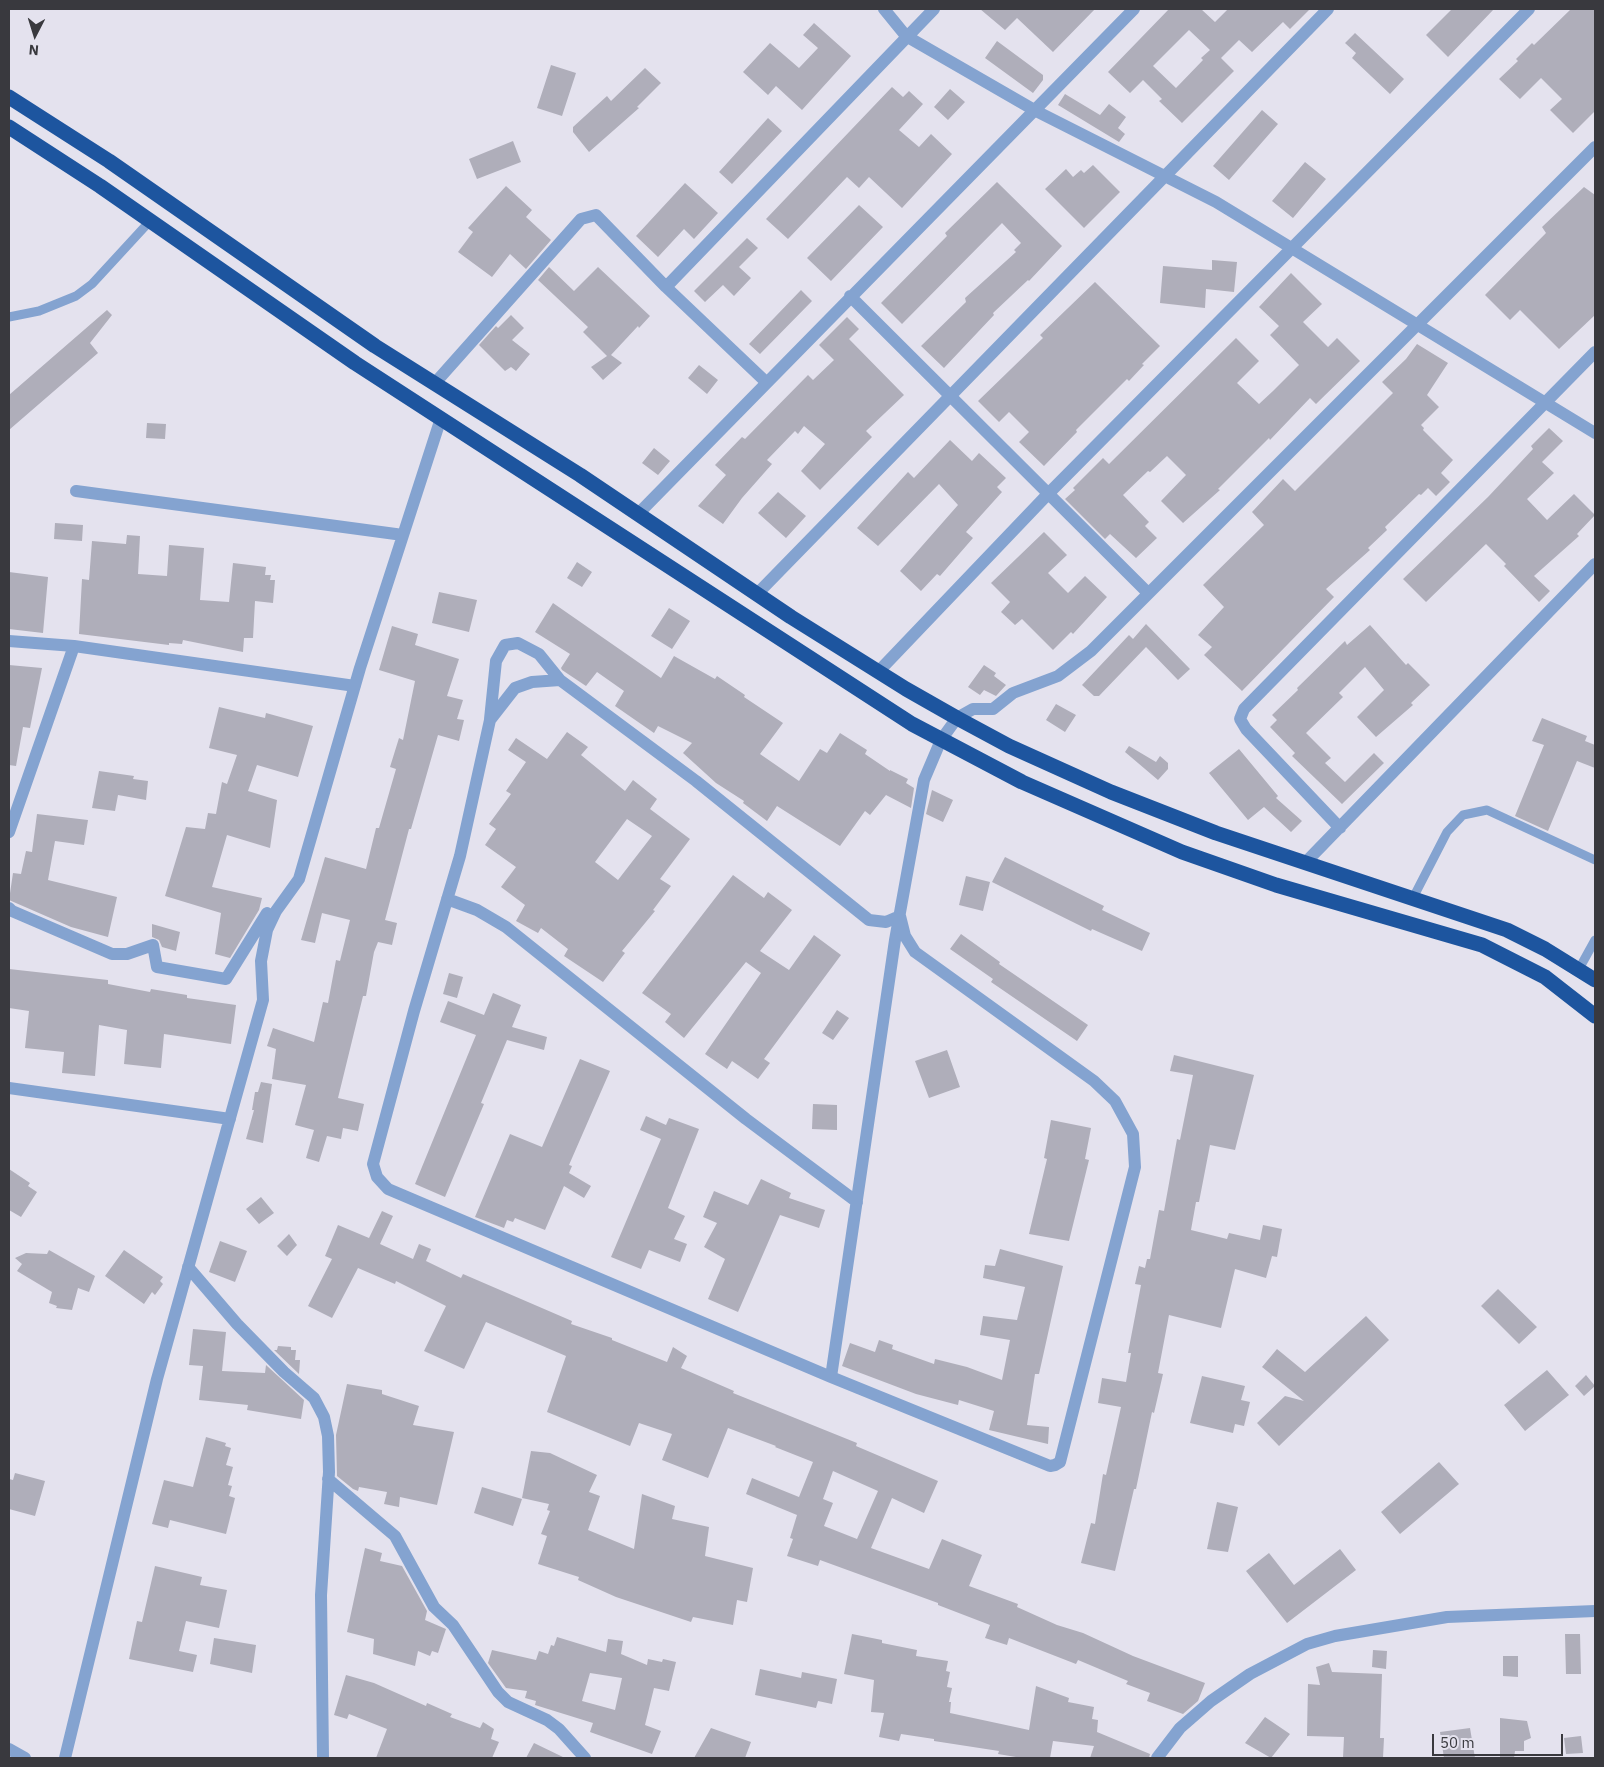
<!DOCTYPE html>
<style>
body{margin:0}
#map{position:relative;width:1604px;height:1767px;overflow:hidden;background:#e4e2ee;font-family:"IBM Plex Sans",sans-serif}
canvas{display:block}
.frame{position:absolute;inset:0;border:10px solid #39393e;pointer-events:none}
.north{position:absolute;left:10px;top:10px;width:50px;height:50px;-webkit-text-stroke:4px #e4e2ee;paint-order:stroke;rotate:185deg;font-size:14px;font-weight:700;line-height:20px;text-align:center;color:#39393e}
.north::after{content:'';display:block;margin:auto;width:18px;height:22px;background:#39393e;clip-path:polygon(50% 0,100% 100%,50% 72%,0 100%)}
.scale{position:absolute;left:1432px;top:1734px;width:131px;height:22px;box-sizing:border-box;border:2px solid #39393e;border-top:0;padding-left:6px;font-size:15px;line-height:18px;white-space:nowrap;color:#39393e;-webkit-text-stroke:4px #e4e2ee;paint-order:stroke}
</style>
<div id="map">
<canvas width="1604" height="1767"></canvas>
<div class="frame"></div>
<div class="north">N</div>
<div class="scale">50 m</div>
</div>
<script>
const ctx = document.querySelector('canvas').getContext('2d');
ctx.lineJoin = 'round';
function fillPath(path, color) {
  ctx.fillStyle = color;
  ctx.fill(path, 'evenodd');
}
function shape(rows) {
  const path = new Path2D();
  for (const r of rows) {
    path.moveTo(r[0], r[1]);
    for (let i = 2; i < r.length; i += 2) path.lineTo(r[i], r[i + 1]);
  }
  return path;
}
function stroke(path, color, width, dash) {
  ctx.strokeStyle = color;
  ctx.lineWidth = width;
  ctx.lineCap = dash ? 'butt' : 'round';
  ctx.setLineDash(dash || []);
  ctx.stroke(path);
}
const building = shape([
 [980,9,1095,9,1053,52,1017,18,1005,30],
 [1169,9,1201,9,1215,22,1228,9,1310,9,1290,29,1283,22,1252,52,1239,40,1221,58,1234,71,1182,123,1159,101,1162,99,1143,80,1130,93,1108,72],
 [1189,30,1210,50,1201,58,1203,60,1176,88,1153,66],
 [1452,9,1494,9,1448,57,1426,35],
 [1571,9,1595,9,1595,111,1573,133,1550,110,1562,99,1541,78,1520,99,1499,79,1518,61,1516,59,1532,43,1534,45],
 [814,23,851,56,802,110,776,86,768,95,743,72,770,43,799,68,818,48,803,35],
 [1355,33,1404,79,1390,94,1352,58,1356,53,1345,43],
 [997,41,1043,75,1043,80,1033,93,985,58],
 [551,65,576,73,562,116,537,108],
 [645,68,661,83,637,107,639,108,589,152,573,132,573,127,607,96,611,101],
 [892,87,903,97,909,91,923,104,899,130,919,147,931,134,952,154,902,208,869,177,859,188,847,177,788,239,766,219],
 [950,89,965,102,948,120,934,107],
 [1065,94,1100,115,1109,104,1126,117,1118,128,1125,134,1119,142,1058,105],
 [1262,110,1278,124,1229,180,1213,166],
 [768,118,782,131,732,184,719,172],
 [513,141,521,162,477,179,469,159],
 [1305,162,1326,179,1293,218,1272,201],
 [1093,165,1120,192,1084,228,1045,189,1066,169,1073,177,1081,170,1084,173],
 [997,182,1062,246,1029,281,1028,280,993,313,994,315,944,368,921,346,966,302,965,298,1016,252,1014,250,1021,243,1002,223,902,324,881,303,947,236,945,233],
 [685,183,718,213,694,239,684,229,658,257,636,236],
 [506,186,532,210,526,217,551,240,526,269,510,254,492,277,458,252,473,232,468,228],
 [1584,187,1595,195,1595,315,1559,349,1520,310,1510,320,1485,295,1546,233,1542,227],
 [859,205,883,227,831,281,807,258],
 [747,238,758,248,739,267,751,278,734,296,723,285,705,302,694,291],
 [1212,260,1237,262,1234,292,1206,289,1205,308,1160,303,1163,266,1212,270],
 [549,267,574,291,598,267,650,316,639,328,638,326,611,355,622,363,603,380,591,367,607,356,583,332,588,327,538,280],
 [1291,273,1322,304,1303,322,1328,347,1337,338,1360,361,1316,404,1310,398,1270,440,1269,438,1218,489,1220,490,1183,523,1161,501,1186,475,1167,456,1150,472,1148,471,1123,495,1149,522,1145,526,1157,538,1136,558,1110,534,1105,539,1065,499,1075,490,1073,488,1103,458,1109,464,1236,338,1259,361,1237,383,1259,404,1273,391,1299,365,1270,335,1279,326,1259,307],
 [1095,282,1160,346,1142,364,1144,365,1129,381,1127,379,1076,430,1077,432,1044,466,1019,442,1029,432,1009,412,999,422,978,401,1043,338,1040,335],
 [801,290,812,301,760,354,749,344],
 [107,310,112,315,90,343,98,353,9,430,9,395],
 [511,315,524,328,512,340,530,354,516,371,511,367,505,371,479,345,496,326,498,328],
 [847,317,859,329,849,339,904,395,866,431,872,437,820,490,801,471,825,444,804,426,798,434,795,431,767,460,772,464,742,498,723,524,698,506,726,475,715,465,742,437,745,439,808,375,813,380,834,360,819,345],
 [1417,344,1448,363,1427,395,1439,407,1421,425,1424,428,1423,430,1453,460,1441,473,1450,482,1436,496,1428,488,1421,495,1419,494,1385,527,1387,530,1368,548,1370,550,1326,589,1334,597,1242,691,1204,655,1212,647,1198,635,1224,607,1203,585,1264,525,1252,512,1283,479,1295,491,1393,393,1382,382,1406,359],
 [699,365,718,380,707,394,688,378],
 [147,423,166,424,165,439,146,438],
 [1549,428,1563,441,1542,462,1554,473,1527,499,1547,520,1574,494,1595,515,1577,534,1579,536,1534,576,1550,591,1539,602,1504,566,1506,564,1486,544,1426,602,1403,579,1488,497,1533,449,1531,446],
 [950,440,972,461,979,453,1006,478,997,487,1002,492,966,532,973,538,940,576,937,574,921,591,900,571,958,505,939,484,878,546,857,528,908,472,914,478],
 [654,448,670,461,658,475,642,463],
 [778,492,806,516,786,538,758,513],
 [55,523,83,525,82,541,54,539],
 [1044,532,1067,555,1048,573,1068,593,1085,576,1107,597,1073,634,1071,632,1053,650,1022,619,1015,625,1001,612,1010,602,991,583],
 [127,535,140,536,138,574,167,576,169,545,204,548,200,600,229,602,233,563,266,567,265,575,271,575,270,580,275,580,273,603,255,601,253,638,244,638,243,652,183,640,182,644,169,643,169,645,79,634,82,579,89,580,92,541,126,544],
 [577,562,592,572,582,587,567,578],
 [9,572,48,577,43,633,9,629],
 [439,592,477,600,469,632,432,623],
 [553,603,661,678,674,656,715,679,717,676,745,695,744,697,783,723,760,754,799,781,820,749,827,753,840,733,867,750,865,754,890,771,890,770,908,779,906,783,914,788,911,808,886,795,870,815,865,811,840,846,777,806,767,821,743,803,744,801,716,783,683,753,692,743,658,726,654,733,615,706,624,691,597,672,586,686,562,670,561,668,570,654,535,632],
 [669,608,690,621,672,649,651,636],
 [1146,624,1190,669,1178,680,1146,647,1099,696,1094,696,1082,685,1129,635,1133,639],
 [1370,625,1406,665,1408,663,1430,685,1411,703,1413,705,1376,737,1357,717,1384,690,1365,667,1339,693,1343,697,1306,733,1331,758,1325,763,1345,782,1374,753,1384,763,1342,804,1292,756,1295,753,1270,727,1277,720,1272,715,1298,690,1297,688,1345,641,1347,645],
 [392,626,418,634,415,645,459,659,447,696,463,700,457,719,464,720,459,741,438,735,411,829,409,829,385,920,397,923,392,945,378,942,374,952,366,996,363,996,338,1098,364,1104,358,1131,343,1128,341,1139,327,1136,319,1162,306,1158,314,1130,295,1125,306,1085,272,1079,276,1049,267,1046,273,1028,314,1042,323,1002,328,1003,336,960,340,961,350,920,322,913,315,943,301,940,325,857,366,869,376,828,379,828,396,769,390,767,399,738,403,740,415,681,379,670],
 [9,665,42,668,30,728,23,727,16,766,9,765],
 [984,665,996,673,994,676,1006,685,996,696,984,690,980,695,968,687],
 [1056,704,1076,715,1065,732,1046,720],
 [219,707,265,718,266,713,313,726,298,777,257,765,248,791,277,800,270,848,227,835,212,887,262,898,259,910,230,958,215,954,221,913,165,896,186,827,205,829,208,813,216,814,222,782,227,784,237,755,209,748],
 [1542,718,1587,736,1585,741,1595,745,1595,768,1577,761,1548,831,1515,816,1544,745,1532,741],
 [567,732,588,747,581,755,625,791,633,780,657,799,650,809,690,839,660,879,671,886,653,910,655,911,622,951,625,953,603,982,564,956,568,949,541,928,538,933,516,921,525,905,501,887,516,867,485,845,496,829,489,824,511,794,506,791,526,762,508,750,516,738,547,759],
 [627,819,652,836,618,880,595,862],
 [1129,746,1156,762,1160,756,1168,763,1168,769,1158,780,1125,752],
 [1239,749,1278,796,1276,798,1302,821,1291,832,1264,807,1248,820,1209,773],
 [99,771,134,776,133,779,148,781,146,800,118,795,115,811,92,808],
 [932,790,953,800,943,822,926,814],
 [37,814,88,820,84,845,55,841,48,880,117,897,108,937,71,927,9,900,13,873,21,874,26,851,32,852],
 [1005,857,1104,906,1102,910,1150,933,1142,951,1092,929,1091,931,992,882],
 [733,875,764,898,768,892,792,910,760,951,789,970,814,935,841,955,764,1059,770,1063,758,1079,732,1061,727,1069,705,1054,761,973,746,962,684,1038,665,1022,671,1014,642,993],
 [966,876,990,882,983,911,959,905],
 [152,924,180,932,176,951,162,947,159,940,152,937],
 [961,934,1000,962,999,964,1088,1025,1077,1041,991,982,993,979,950,949],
 [9,969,108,980,108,984,150,992,151,989,187,995,187,998,236,1005,231,1044,164,1034,161,1068,124,1064,127,1030,99,1025,95,1076,62,1073,64,1052,25,1048,29,1011,9,1008],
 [449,973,463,977,457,998,443,994],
 [493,993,521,1005,512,1027,547,1037,544,1050,507,1040,481,1103,484,1104,445,1197,415,1184,476,1035,440,1022,448,1001,484,1015],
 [837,1010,849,1018,833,1040,822,1033],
 [947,1050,960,1087,929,1098,915,1061],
 [1174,1055,1254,1075,1235,1150,1210,1145,1199,1202,1196,1202,1191,1230,1227,1239,1229,1233,1260,1240,1263,1225,1282,1229,1277,1257,1272,1256,1266,1278,1235,1269,1221,1328,1169,1315,1158,1373,1163,1374,1154,1413,1152,1412,1136,1489,1134,1489,1115,1571,1081,1563,1091,1523,1095,1524,1103,1474,1106,1475,1121,1407,1098,1403,1102,1378,1126,1382,1131,1353,1128,1353,1141,1285,1135,1284,1139,1266,1145,1268,1147,1259,1150,1259,1159,1210,1164,1211,1177,1139,1180,1140,1193,1075,1170,1071],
 [580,1059,610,1071,569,1165,572,1166,569,1173,591,1186,584,1198,564,1186,545,1230,515,1218,513,1222,507,1220,504,1228,475,1217,510,1134,542,1147],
 [261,1082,272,1084,263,1143,246,1139,254,1110,252,1110,255,1092,258,1092],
 [813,1104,837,1105,837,1130,812,1129],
 [646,1116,666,1125,669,1118,699,1129,668,1208,685,1216,674,1239,687,1244,680,1262,649,1250,641,1269,611,1257,661,1139,640,1130],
 [1051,1120,1091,1128,1085,1159,1089,1160,1069,1241,1029,1234,1047,1159,1044,1158],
 [9,1169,30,1183,28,1186,37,1192,21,1217,9,1210],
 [761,1179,791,1193,789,1198,825,1210,819,1228,780,1215,738,1312,708,1299,725,1259,704,1247,717,1223,703,1217,714,1191,748,1205],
 [261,1197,274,1213,259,1224,246,1209],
 [382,1211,393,1216,380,1244,413,1259,419,1244,431,1249,426,1261,461,1278,463,1274,572,1321,571,1324,612,1338,612,1340,667,1362,673,1347,687,1356,681,1368,734,1391,733,1393,857,1443,856,1446,938,1481,924,1513,892,1498,871,1548,929,1569,942,1539,982,1555,969,1586,1018,1604,1017,1607,1057,1625,1083,1633,1133,1656,1205,1683,1198,1701,1183,1714,1147,1701,1150,1693,1126,1684,1128,1681,1078,1660,1076,1664,1009,1638,1007,1645,985,1638,990,1625,938,1605,938,1603,820,1560,818,1566,787,1556,793,1539,790,1538,797,1515,746,1494,752,1478,799,1497,813,1462,775,1447,776,1446,728,1428,708,1478,662,1460,672,1434,639,1423,630,1446,547,1412,566,1356,486,1322,464,1369,424,1351,446,1306,396,1281,395,1284,358,1268,332,1318,308,1306,332,1259,325,1256,338,1225,369,1238],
 [833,1471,878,1491,857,1539,824,1526,833,1503,823,1499],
 [289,1234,297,1245,287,1256,277,1246],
 [220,1241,247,1251,235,1282,209,1272],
 [1000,1249,1063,1266,1039,1374,1035,1374,1027,1425,1049,1427,1048,1444,989,1430,994,1411,959,1400,958,1405,916,1394,842,1366,850,1343,875,1352,879,1340,893,1345,892,1349,934,1364,935,1359,967,1367,1002,1380,1010,1340,980,1335,983,1316,1017,1320,1025,1287,983,1278,985,1265,995,1266],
 [49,1250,95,1276,89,1292,78,1288,72,1310,56,1308,57,1306,49,1303,52,1292,17,1271,22,1264,15,1258,26,1253,47,1254],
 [124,1250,163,1277,160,1281,163,1284,155,1295,152,1292,144,1304,105,1276],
 [1498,1289,1537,1327,1519,1344,1481,1306],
 [1366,1316,1389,1340,1279,1446,1257,1423,1285,1396,1304,1401,1262,1367,1277,1349,1305,1372],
 [193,1329,226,1332,222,1371,265,1373,266,1365,304,1400,301,1419,247,1410,248,1405,199,1400,203,1366,189,1365],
 [278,1346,291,1347,291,1350,296,1350,295,1360,300,1360,299,1374,274,1350,277,1350],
 [1547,1370,1569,1395,1525,1431,1504,1405],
 [1586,1375,1595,1386,1584,1396,1575,1386],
 [1202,1376,1245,1386,1241,1400,1250,1402,1244,1426,1235,1424,1233,1433,1190,1423],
 [347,1384,382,1390,382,1394,419,1406,413,1425,454,1432,437,1505,400,1497,399,1507,384,1504,387,1492,359,1487,358,1491,353,1489,337,1476,336,1435],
 [206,1437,226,1443,225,1446,231,1448,226,1465,233,1467,228,1485,232,1486,229,1496,235,1498,226,1534,170,1520,168,1528,152,1524,164,1480,193,1487],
 [531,1451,550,1453,597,1475,589,1492,600,1496,588,1530,634,1549,642,1494,675,1506,672,1519,709,1527,705,1556,753,1568,747,1602,737,1600,733,1625,693,1617,691,1622,616,1597,578,1580,579,1577,538,1564,547,1536,541,1534,550,1511,547,1510,549,1504,522,1498],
 [1439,1462,1459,1484,1400,1534,1381,1512],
 [15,1473,45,1481,35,1516,9,1509,9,1479,13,1480],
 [482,1487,522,1499,513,1526,474,1513],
 [1217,1502,1238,1507,1228,1552,1207,1549],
 [365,1548,382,1553,380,1561,402,1566,427,1611,425,1620,446,1629,438,1653,432,1651,430,1656,418,1651,415,1666,373,1654,374,1639,347,1632],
 [1340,1549,1356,1570,1287,1623,1246,1571,1269,1553,1294,1585],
 [155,1566,202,1577,200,1585,227,1590,219,1628,186,1621,179,1651,197,1655,193,1672,129,1659,137,1621,142,1622],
 [852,1634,882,1640,882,1643,917,1650,916,1656,948,1661,946,1671,950,1672,947,1687,952,1688,949,1702,951,1702,950,1713,1029,1730,1036,1686,1069,1698,1068,1702,1094,1707,1092,1719,1098,1720,1097,1732,1150,1754,1149,1758,1090,1758,1094,1746,1053,1741,1050,1758,1022,1758,998,1754,999,1751,934,1741,934,1739,901,1734,899,1741,879,1737,884,1713,871,1712,874,1680,844,1674],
 [1565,1634,1580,1634,1581,1674,1566,1674],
 [557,1637,606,1652,608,1639,623,1641,621,1654,647,1665,648,1659,662,1662,663,1659,676,1662,669,1691,654,1688,645,1725,661,1731,652,1754,590,1732,593,1723,535,1705,536,1701,525,1698,527,1691,506,1688,488,1663,492,1650,536,1660,539,1651,548,1654,551,1645,554,1646],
 [590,1673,622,1678,615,1710,582,1701],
 [214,1638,256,1645,252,1673,210,1664],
 [1373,1650,1387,1651,1386,1669,1372,1667],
 [1503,1656,1518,1656,1518,1677,1503,1676],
 [1329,1663,1332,1672,1382,1674,1380,1738,1384,1738,1383,1758,1343,1758,1344,1737,1307,1736,1308,1684,1320,1685,1316,1667],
 [760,1669,801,1678,802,1672,837,1679,832,1704,818,1701,816,1708,755,1695],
 [346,1675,374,1683,426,1706,427,1703,452,1714,450,1717,480,1728,483,1722,494,1729,491,1739,499,1742,492,1758,376,1758,387,1729,349,1714,347,1719,334,1715],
 [1265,1717,1290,1734,1271,1758,1245,1743],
 [1500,1718,1527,1721,1531,1738,1524,1741,1524,1751,1515,1751,1514,1758,1500,1758],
 [711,1728,751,1742,745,1758,694,1758],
 [1470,1728,1475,1758,1444,1758,1440,1732],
 [1581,1736,1583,1753,1566,1754,1564,1738],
 [534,1743,565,1758,526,1758]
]);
const lane = shape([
 [9,317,39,311,76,296,92,284,150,221],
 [1413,898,1447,832,1463,815,1487,810,1595,860],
 [1579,969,1595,940]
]);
const street = shape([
 [884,9,906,36,1036,111,1216,202,1595,433],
 [666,287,934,9],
 [850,296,1148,593],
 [435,383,581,219,596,215,666,287,766,382],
 [76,491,403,535],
 [638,514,1134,9],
 [757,594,1328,9],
 [9,641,74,646],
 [879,671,1048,494,1529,9],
 [560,680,532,682,515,688,490,720,460,856,414,1011,373,1164,377,1177,388,1189,831,1377,1050,1466,1055,1465,1060,1462,1135,1167,1133,1134,1115,1101,1094,1081,915,952,905,936,900,916],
 [490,719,496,661,505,645,518,643,539,654,560,680,696,781,869,920,886,922,900,916],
 [1340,828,1246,729,1240,719,1244,709,1595,352],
 [9,832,74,646,355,686],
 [1305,863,1595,564],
 [447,899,477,910,506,927,746,1119,857,1202],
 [9,908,12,911,112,954,127,954,153,945,157,967,226,979,267,913],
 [9,1088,230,1119],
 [188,1267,237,1324,284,1372,314,1398,324,1417,328,1436,329,1472,321,1595,323,1758],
 [831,1377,895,940,924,780,941,740,957,718,973,709,993,709,1013,693,1058,676,1091,651,1595,147],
 [328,1479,395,1536,434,1607,453,1625,498,1692,508,1702,547,1720,559,1729,585,1758],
 [9,1749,25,1758],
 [65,1758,157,1379,263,1000,261,961,267,930,276,911,299,879,360,668,441,418],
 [1157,1758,1180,1728,1211,1701,1250,1674,1307,1644,1335,1636,1447,1617,1595,1611]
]);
const highway = shape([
 [9,97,109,161,375,346,580,475,791,617,906,689,957,718,1009,746,1111,792,1216,833,1507,930,1545,949,1595,980],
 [9,127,100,186,355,363,912,724,1022,782,1182,852,1276,885,1482,945,1545,977,1595,1016]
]);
fillPath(building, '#afaeba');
stroke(lane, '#84a3d0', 9);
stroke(street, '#84a3d0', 12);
stroke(highway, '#1d559f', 15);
</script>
